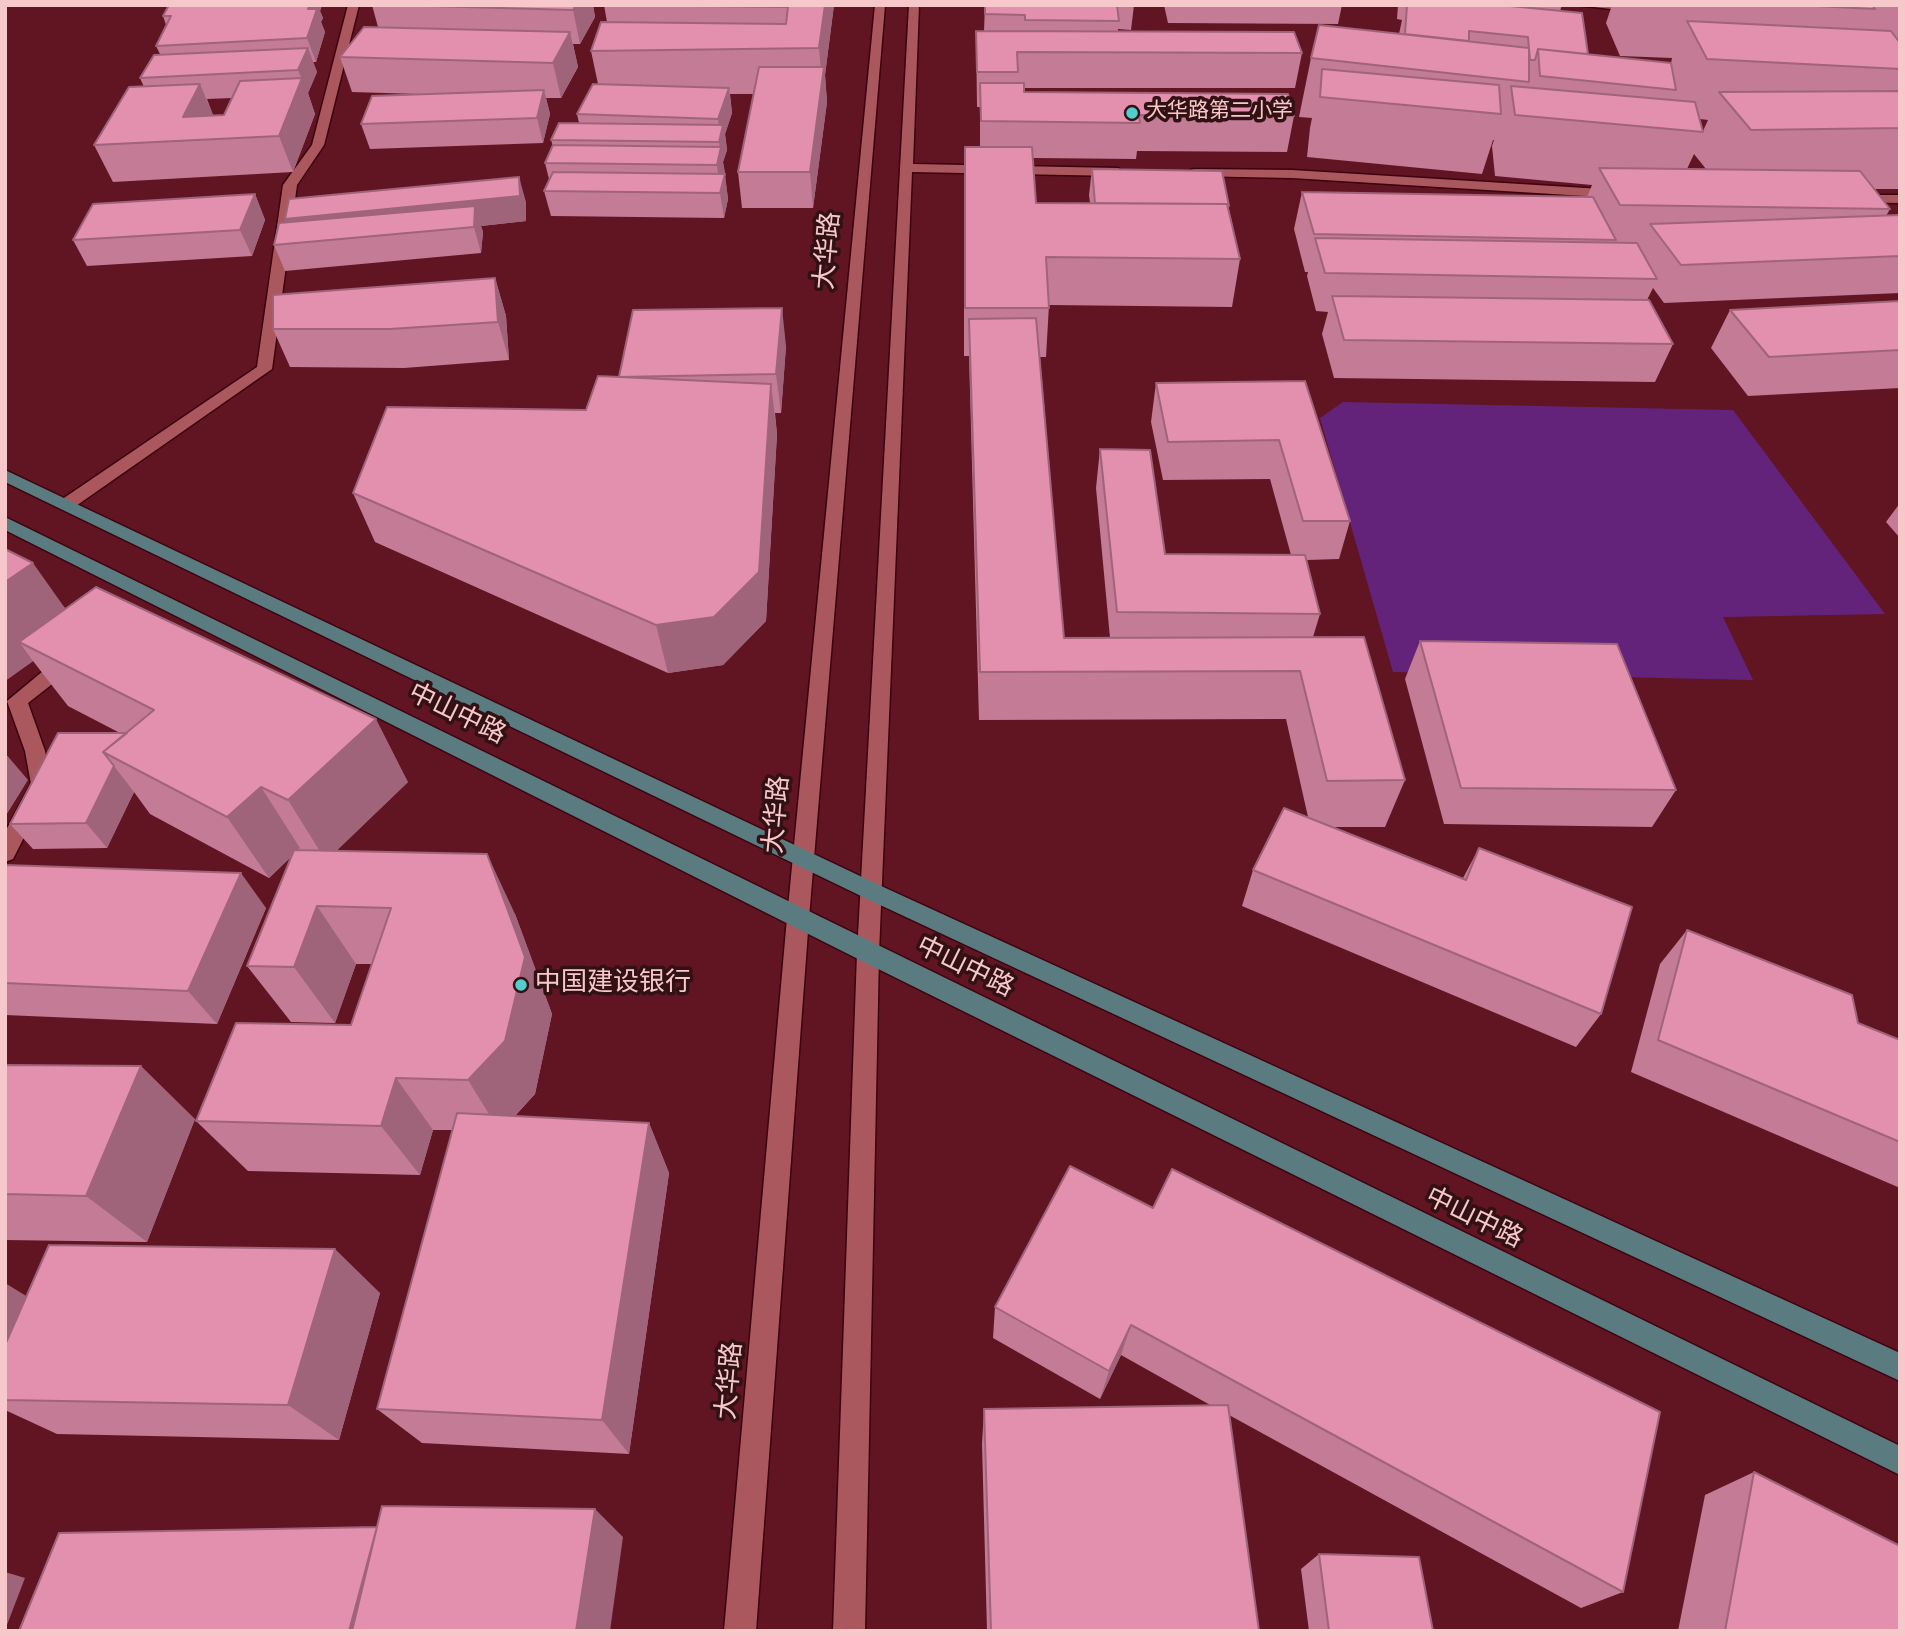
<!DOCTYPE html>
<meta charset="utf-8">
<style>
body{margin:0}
#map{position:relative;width:1905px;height:1636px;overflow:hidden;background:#611522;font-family:Spectral,serif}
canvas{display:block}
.frame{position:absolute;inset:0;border:7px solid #f7c8c9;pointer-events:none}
</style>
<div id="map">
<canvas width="1905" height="1636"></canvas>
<div class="frame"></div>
</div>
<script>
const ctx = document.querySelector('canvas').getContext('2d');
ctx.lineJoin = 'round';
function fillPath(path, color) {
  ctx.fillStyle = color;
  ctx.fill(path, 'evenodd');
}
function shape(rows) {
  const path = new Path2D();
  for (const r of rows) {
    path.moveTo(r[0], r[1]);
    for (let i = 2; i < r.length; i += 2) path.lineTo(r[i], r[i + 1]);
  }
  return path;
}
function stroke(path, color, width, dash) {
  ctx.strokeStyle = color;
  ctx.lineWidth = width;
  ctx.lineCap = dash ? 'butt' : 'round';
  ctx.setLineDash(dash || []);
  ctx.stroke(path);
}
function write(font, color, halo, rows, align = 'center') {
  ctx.font = font + ' Spectral,"Noto Sans SC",serif';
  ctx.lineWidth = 7;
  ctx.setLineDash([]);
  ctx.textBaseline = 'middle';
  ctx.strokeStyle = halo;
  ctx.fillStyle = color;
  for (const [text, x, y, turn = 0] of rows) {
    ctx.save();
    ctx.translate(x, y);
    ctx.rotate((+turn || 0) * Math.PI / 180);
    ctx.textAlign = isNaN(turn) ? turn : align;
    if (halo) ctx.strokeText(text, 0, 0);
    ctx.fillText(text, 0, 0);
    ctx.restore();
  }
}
const green = shape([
 [1343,402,1733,410,1885,614,1723,617,1753,680,1393,672,1320,418]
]);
const minor = shape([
 [348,5,359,5,324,145,297,185,272,369,73,508,61,508,58,504,61,500,257,367,283,185,312,145,348,5],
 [875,5,885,5,809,918,756,1631,724,1631,787,918,875,5],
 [909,5,919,5,913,164,1118,168,1125,172,1118,176,912,172,879,953,865,1631,833,1631,857,953,909,5],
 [1576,5,1632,5,1643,9,1638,12,1576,5],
 [1195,169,1292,170,1618,190,1625,194,1618,198,1292,178,1190,176,1190,170,1195,169],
 [1848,195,1900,195,1900,203,1853,202,1848,201,1848,195],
 [67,655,77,662,74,667,28,703,45,751,51,784,13,859,5,862,5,832,31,784,25,751,7,701,60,657,67,655]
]);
const major = shape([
 [5,470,879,885,1900,1353,1900,1381,863,897,5,482,5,470],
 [5,517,1900,1446,1900,1475,860,960,5,530,5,517]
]);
const wall = shape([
 [168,5,322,5,320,11,323,18,321,22,325,32,316,62,313,62,317,72,308,93,315,114,293,172,113,182,94,145,144,87,140,78,160,54,156,46,166,25,163,16],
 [232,98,224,115,213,115,207,99],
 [372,5,593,5,595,17,580,44,573,44,578,67,561,98,546,98,550,114,543,143,370,149,361,124,418,94,352,92,340,57,378,27],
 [604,5,834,5,825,75,827,102,813,208,742,208,738,172,754,94,730,94,732,113,725,134,727,150,723,162,728,199,724,218,551,216,544,191,549,179,545,163,553,146,551,140,579,123,577,114,598,84,591,51,607,22],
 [985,5,1134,5,1131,30,1118,29,1118,32,1302,53,1295,88,1024,88,1024,92,1294,116,1287,152,1137,151,1136,159,1033,158,1036,203,1090,203,1089,195,1092,169,1229,206,1229,210,1240,259,1232,307,1049,305,1046,357,1040,357,1064,638,1110,638,1096,488,1100,449,1165,554,1291,555,1270,479,1163,480,1151,422,1156,383,1305,381,1350,521,1339,559,1307,560,1320,614,1313,637,1405,780,1385,827,1333,827,1463,878,1479,848,1601,1014,1576,1047,1242,906,1253,870,1308,817,1286,719,979,720,969,356,964,356,964,193,980,147,980,107,977,107,976,31,984,31],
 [1164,5,1342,5,1338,24,1168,23],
 [1398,5,1562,5,1560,11,1588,54,1671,63,1672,58,1620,56,1606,23,1612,5,1900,5,1900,189,1874,189,1890,209,1886,216,1900,215,1900,293,1664,303,1653,288,1647,300,1673,344,1655,382,1334,378,1322,334,1328,312,1316,311,1307,276,1308,272,1305,272,1294,229,1302,192,1587,197,1592,185,1495,176,1492,146,1494,140,1493,140,1482,174,1307,157,1310,128,1312,118,1299,117,1311,58,1399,34,1402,20,1397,19],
 [1700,119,1708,120,1703,131],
 [1694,154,1706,169,1687,169],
 [255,194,265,220,252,256,87,266,73,240],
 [526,202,526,221,481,226,483,232,481,253,285,271,274,245,286,222,285,219],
 [495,278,506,316,509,360,404,368,290,367,273,329],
 [1900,301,1900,388,1748,396,1711,348,1730,310],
 [786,346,781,413,775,413,777,434,766,621,723,665,668,673,375,542,353,493,586,410,619,377],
 [1900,503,1900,538,1886,522],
 [5,549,66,609,408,782,336,851,515,914,552,1014,535,1094,515,1116,649,1123,669,1173,629,1454,422,1443,377,1409,453,1130,433,1130,420,1175,248,1171,196,1121,351,1025,372,964,356,964,335,1023,291,1022,247,966,291,857,269,878,150,814,134,792,107,848,33,849,10,824,120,733,68,706,33,661,5,681],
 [1420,641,1676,790,1652,827,1444,824,1405,679],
 [5,865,266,908,217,1024,5,1015],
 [1687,930,1858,1023,1900,1040,1900,1188,1631,1072,1660,964],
 [5,1065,195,1119,147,1242,5,1240],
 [1070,1166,1623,1592,1581,1608,1229,1415,1259,1631,987,1631,982,1444,984,1409,1212,1406,1121,1355,1100,1399,993,1338,995,1307],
 [380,1293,339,1440,57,1434,5,1410,5,1400,27,1296],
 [1754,1472,1900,1631,1678,1631,1705,1495],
 [1319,1554,1433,1631,1309,1631,1301,1569]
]);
const shadedWall = shape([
 [310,5,322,5,320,11,323,18,321,22,325,32,316,62,307,38,308,9],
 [576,5,593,5,595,17,580,44,573,10],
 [825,5,834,5,825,75,827,102,813,208,810,172,822,84,819,48],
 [570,32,578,67,561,98,553,63],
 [308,48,317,72,308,93,315,114,293,172,279,136,302,80,298,70],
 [200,84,215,120,183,117],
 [729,88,732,113,725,134,727,150,723,162,725,172,720,190,717,165,720,152,719,142,720,137,718,119],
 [544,90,550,114,543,143,537,118],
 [725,174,728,199,724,218,720,193],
 [519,177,526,202,526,221,481,226,483,232,481,253,474,227,295,243,285,219],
 [255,194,265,220,252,256,240,230],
 [495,278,506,316,509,360,498,322],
 [782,308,786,346,781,413,776,374],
 [771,384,777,434,766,621,723,665,668,673,656,625],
 [33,563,79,628,19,642,33,661,5,681,5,582],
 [376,719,408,782,326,861,288,800],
 [5,753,28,780,5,817],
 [114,766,134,792,107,848,86,823],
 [261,787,300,848,269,878,227,817],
 [487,854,515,914,552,1014,535,1094,500,1132,468,1080],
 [241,873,266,908,217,1024,188,991],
 [317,906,356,964,335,1023,294,967],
 [141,1066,195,1119,147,1242,86,1196],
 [396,1078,433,1130,420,1175,381,1126],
 [649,1123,669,1173,629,1454,602,1420],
 [335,1249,380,1293,339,1440,288,1405],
 [5,1283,36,1302,5,1375],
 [1131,1325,1121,1355,1100,1399,1109,1371],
 [595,1509,623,1537,610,1631,576,1631],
 [378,1527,383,1631,349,1631],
 [5,1572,25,1578,5,1630]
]);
const building = shape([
 [169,5,310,5,308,9,317,9,307,38,156,46,171,16,163,16,169,5],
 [393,5,576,5,573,10,393,5],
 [604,5,825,5,819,48,591,51,601,22,786,24,788,7,604,5],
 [985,5,1117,5,1119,21,1025,20,1025,15,985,14,985,5],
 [1407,5,1500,5,1582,13,1588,54,1538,49,1535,60,1530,60,1528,37,1469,31,1469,41,1405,34,1407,5],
 [1796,5,1872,5,1875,9,1796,5],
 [1687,21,1891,31,1900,43,1900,69,1707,59,1687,21],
 [1319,25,1529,48,1529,82,1311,58,1319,25],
 [364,27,570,32,553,63,340,57,364,27],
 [976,31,1294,32,1302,53,1017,52,1018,72,977,72,976,31],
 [308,48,298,70,140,78,154,55,308,48],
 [1538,49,1671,63,1676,90,1540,76,1538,49],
 [759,67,824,67,810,172,738,172,759,67],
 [1322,69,1499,85,1501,114,1320,97,1322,69],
 [302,78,279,136,94,145,129,87,200,84,183,117,224,115,240,81,302,78],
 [980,83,1024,83,1024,92,1288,94,1294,116,1139,115,1140,123,981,121,980,83],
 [593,84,729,88,718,119,577,114,593,84],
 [1511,86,1695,102,1703,132,1515,115,1511,86],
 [544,90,537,118,361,124,372,96,544,90],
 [1900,91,1900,128,1751,130,1719,92,1900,91],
 [559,123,723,125,719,142,551,140,559,123],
 [553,145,721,147,717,165,545,163,553,145],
 [965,147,1032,147,1036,203,1227,204,1240,259,1046,257,1049,308,965,308,965,147],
 [1599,168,1860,171,1890,209,1620,205,1599,168],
 [1092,169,1222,171,1229,206,1228,206,1227,204,1095,203,1092,169],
 [553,172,725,174,720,193,544,191,553,172],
 [519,177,520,196,285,219,289,199,519,177],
 [1302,192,1593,197,1616,240,1314,234,1302,192],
 [255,194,240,230,73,240,93,204,255,194],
 [475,206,474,227,274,245,279,223,475,206],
 [1900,215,1900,256,1681,265,1650,224,1900,215],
 [1315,238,1637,243,1657,279,1325,273,1315,238],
 [495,278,498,322,390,329,273,329,273,295,495,278],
 [1332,296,1649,300,1673,344,1344,340,1332,296],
 [1900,301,1900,350,1769,357,1730,310,1900,301],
 [782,308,776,374,619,377,633,310,782,308],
 [1036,318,1064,638,1364,637,1405,780,1327,781,1300,671,980,672,969,319,1036,318],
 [598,376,771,384,759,572,714,617,656,625,353,493,387,407,586,410,598,376],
 [1305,381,1350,521,1303,521,1279,440,1168,442,1156,383,1305,381],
 [1100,449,1150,450,1165,554,1305,555,1320,614,1117,612,1100,449],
 [5,549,33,563,5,582,5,549],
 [96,587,376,719,288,800,261,787,227,817,103,752,154,710,19,642,96,587],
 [1420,641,1617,644,1676,790,1461,788,1420,641],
 [58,733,127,733,103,752,114,766,86,823,10,824,58,733],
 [1284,808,1466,880,1479,848,1632,907,1601,1014,1253,870,1284,808],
 [294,850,487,854,525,957,505,1041,468,1080,396,1078,381,1126,196,1121,236,1023,351,1025,391,908,317,906,294,967,247,966,294,850],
 [5,865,241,873,188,991,5,983,5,865],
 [1687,930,1852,995,1858,1023,1900,1040,1900,1142,1658,1040,1687,930],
 [5,1065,141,1066,86,1196,5,1194,5,1065],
 [457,1113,649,1123,602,1420,377,1409,457,1113],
 [1070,1166,1153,1208,1172,1169,1660,1412,1623,1592,1131,1325,1109,1371,995,1307,1070,1166],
 [49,1245,335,1249,288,1405,5,1400,5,1345,49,1245],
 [1228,1405,1259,1631,991,1631,984,1409,1228,1405],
 [1754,1472,1900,1546,1900,1631,1725,1631,1754,1472],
 [382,1506,595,1509,576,1631,352,1631,382,1506],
 [377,1527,349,1631,19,1631,59,1533,377,1527],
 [1319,1554,1419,1557,1433,1631,1329,1631,1319,1554]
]);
const markers = [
 [1132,113,7,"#52cdce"],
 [521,985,7,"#52cdce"]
];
const farPoinames = [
 ["大华路第二小学",1146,113]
];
const streetNames = [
 ["大华路",830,251,-85],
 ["中山中路",456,716,26],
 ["大华路",779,815,-85],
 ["中山中路",964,969,26],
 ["中山中路",1473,1220,26],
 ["大华路",732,1381,-85]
];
const poiNames = [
 ["中国建设银行",535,985]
];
fillPath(green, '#64237a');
stroke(minor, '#3c030e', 3);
stroke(major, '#3c030e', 3);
fillPath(minor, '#aa585e');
fillPath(major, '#5a7c80');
fillPath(wall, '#c37b96');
fillPath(shadedWall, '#9f647a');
fillPath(building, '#e38fae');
stroke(building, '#9f647a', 2);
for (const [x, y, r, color] of markers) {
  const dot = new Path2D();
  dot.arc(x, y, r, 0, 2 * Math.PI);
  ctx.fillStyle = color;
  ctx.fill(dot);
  stroke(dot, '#321114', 2.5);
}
write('21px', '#f7c8c9', '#321114', farPoinames, 'left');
write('26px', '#f7c8c9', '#321114', streetNames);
write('26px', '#f7c8c9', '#321114', poiNames, 'left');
</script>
